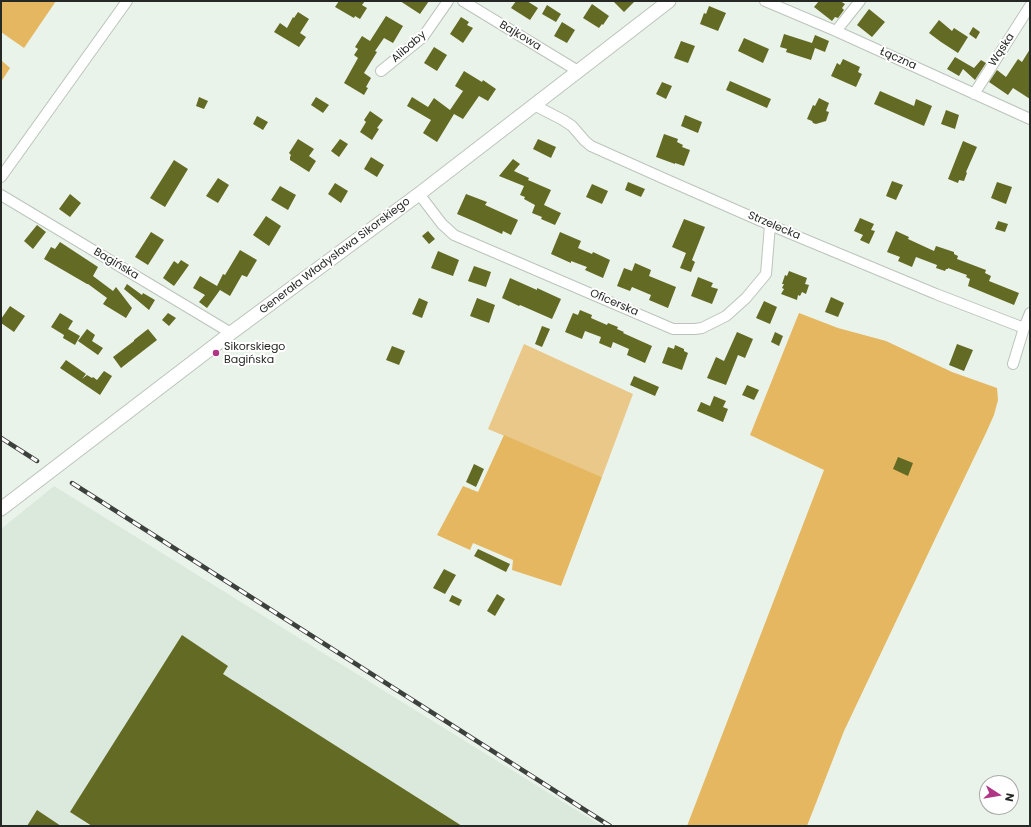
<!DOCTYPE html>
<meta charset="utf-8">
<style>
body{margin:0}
#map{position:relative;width:1031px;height:827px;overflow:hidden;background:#eaf3ea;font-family:Poppins,sans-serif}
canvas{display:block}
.frame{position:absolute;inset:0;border:2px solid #252825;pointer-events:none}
.north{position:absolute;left:979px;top:775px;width:40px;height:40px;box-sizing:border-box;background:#fff;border:1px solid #a8a9a8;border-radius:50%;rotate:102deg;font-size:11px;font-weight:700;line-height:16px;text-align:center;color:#252825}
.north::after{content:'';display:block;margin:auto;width:14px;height:18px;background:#b13586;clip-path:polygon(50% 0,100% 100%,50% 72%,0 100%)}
</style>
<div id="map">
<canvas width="1031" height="827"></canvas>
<div class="frame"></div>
<div class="north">N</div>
</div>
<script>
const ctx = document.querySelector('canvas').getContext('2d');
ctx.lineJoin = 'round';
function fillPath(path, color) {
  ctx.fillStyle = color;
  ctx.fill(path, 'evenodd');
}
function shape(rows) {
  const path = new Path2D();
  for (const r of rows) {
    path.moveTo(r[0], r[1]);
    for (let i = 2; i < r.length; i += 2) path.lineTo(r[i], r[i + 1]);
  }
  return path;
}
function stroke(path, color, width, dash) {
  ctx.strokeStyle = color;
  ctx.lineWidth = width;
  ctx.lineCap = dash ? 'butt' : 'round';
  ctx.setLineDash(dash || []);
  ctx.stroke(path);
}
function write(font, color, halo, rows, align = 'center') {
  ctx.font = font + ' Poppins,sans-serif';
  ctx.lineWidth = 4;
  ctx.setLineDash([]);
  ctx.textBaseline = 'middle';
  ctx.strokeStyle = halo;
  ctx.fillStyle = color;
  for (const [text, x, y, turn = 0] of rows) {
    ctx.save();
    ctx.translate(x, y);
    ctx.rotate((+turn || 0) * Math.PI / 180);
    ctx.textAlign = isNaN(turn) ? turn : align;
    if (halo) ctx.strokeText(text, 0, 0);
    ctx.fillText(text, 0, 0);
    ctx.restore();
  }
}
const built = shape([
 [54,486,602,826,1,826,1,529]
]);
const green = shape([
 [524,344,633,394,602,477,488,429]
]);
const forest = shape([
 [1,1,56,1,24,48,1,32],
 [1,60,10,68,1,82],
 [799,313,838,328,886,341,952,372,997,388,998,400,994,415,985,435,936,537,844,731,807,826,687,826,824,470,750,435],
 [504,435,602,477,561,586,512,570,513,560,473,543,470,550,437,535,463,486,478,492]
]);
const building = shape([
 [339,1,365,1,362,5,367,8,360,19,355,16,354,18,335,7],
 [400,1,429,1,420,14],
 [516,1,527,1,538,8,530,20,511,8],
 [613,1,635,1,624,12],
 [819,1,840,1,845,4,842,8,844,10,838,18,835,17,832,21,814,7],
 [592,4,609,16,603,25,602,24,599,28,583,18],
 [547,5,561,14,556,22,542,14],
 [709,6,726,13,718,31,700,24,704,13,706,14],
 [869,9,885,22,872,37,857,25],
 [298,12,309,19,300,33,306,37,299,47,274,32,280,23,287,28,293,17,294,18],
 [386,16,403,26,393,43,384,38,375,51,377,52,364,73,371,78,366,87,368,88,364,95,344,83,358,58,354,55,358,49,355,47,362,36,370,41],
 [461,17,469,22,467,25,473,28,463,43,450,34],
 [939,20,952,31,954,28,968,37,958,53,941,42,929,33],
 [562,22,575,30,567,43,554,36],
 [973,27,980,32,976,39,969,34],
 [784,34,812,43,815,35,829,41,825,52,815,48,811,60,786,52,787,49,780,47],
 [744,38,769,49,763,63,738,51],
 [681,41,695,46,688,63,674,58],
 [434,47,447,55,437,71,424,63],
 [1030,49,1030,99,1013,88,1008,95,989,82,997,70,1006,77,1018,59,1022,62],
 [955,57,974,68,981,60,986,63,975,80,963,69,959,76,947,69],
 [843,59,860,67,858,72,862,74,856,87,831,76,837,63,840,65],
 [464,71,482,82,483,80,496,89,488,101,479,96,463,119,454,114,437,142,423,133,431,120,407,106,412,97,428,107,434,98,450,110,463,91,455,86],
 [730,81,771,99,767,108,726,90],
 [662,82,672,86,666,99,656,94],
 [880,91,914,106,916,99,932,106,924,126,874,104],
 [199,97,208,101,204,109,196,106],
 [316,97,329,105,323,113,311,105],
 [819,98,829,103,826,111,829,112,826,121,816,124,813,123,812,121,807,119,813,105,815,106],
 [946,110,959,115,955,129,941,124],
 [370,111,383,120,377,128,379,129,372,140,360,132,366,122,364,120],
 [685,115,702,122,698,133,681,126],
 [257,116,268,122,263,130,253,124],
 [664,134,678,139,677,142,683,145,682,147,690,150,684,166,675,163,675,164,656,157],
 [298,139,314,149,309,156,316,161,309,172,290,160,290,157,291,155,289,153],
 [340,139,348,144,339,157,331,151],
 [538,139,556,147,551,158,533,149],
 [963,141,977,147,966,172,967,173,964,181,959,180,958,183,948,179],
 [371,157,384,165,377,177,364,169],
 [513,159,520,164,514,171,529,178,528,180,551,190,544,205,561,213,555,225,541,219,542,217,532,213,535,205,524,199,525,197,520,195,524,186,499,176],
 [174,160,188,169,165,207,150,198],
 [218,178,229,185,218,203,206,196],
 [892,181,903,185,896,200,886,196],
 [628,182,645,189,641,197,625,190],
 [997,182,1012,187,1006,204,991,198],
 [335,183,348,191,341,203,328,194],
 [592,184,608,191,602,204,586,197],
 [280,186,296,195,288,210,271,200],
 [70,194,81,203,70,217,59,209],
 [466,194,487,202,485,205,518,220,511,235,503,231,502,234,478,223,457,214],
 [266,216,281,226,269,246,253,235],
 [860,218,874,224,871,230,875,231,869,244,860,240,863,235,854,231],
 [684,219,705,227,692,260,695,262,691,272,680,268,686,253,672,247],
 [998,221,1008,224,1005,232,995,229],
 [37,225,46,232,33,249,24,241],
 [428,231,435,239,429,244,422,236],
 [896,231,909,237,908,239,934,251,936,246,954,252,954,254,958,256,957,259,986,270,985,273,991,276,989,281,1019,293,1014,305,968,286,970,279,966,277,967,275,948,268,948,269,946,269,945,271,936,268,937,265,916,257,912,267,898,261,900,257,887,252],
 [151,232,164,240,148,265,135,257],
 [560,232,581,241,578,248,592,254,593,252,610,260,603,278,585,270,587,267,571,261,571,263,551,254],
 [60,242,98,267,93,276,113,291,116,287,132,308,126,318,103,304,107,298,88,284,87,284,44,259,51,247,55,249],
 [240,250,257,260,247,277,242,275,230,296,220,290,207,308,199,302,205,295,193,288,200,276,217,286,223,274,225,275],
 [438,251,459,260,453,276,431,268],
 [181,260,189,265,174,286,163,278,174,261,178,264],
 [635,263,651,270,649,276,676,287,668,308,649,300,651,295,632,287,630,291,617,286,624,268,632,271],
 [474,266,491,272,486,287,468,281],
 [789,271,807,278,805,284,809,285,806,294,802,292,800,296,798,295,797,300,781,294,784,289,782,288,784,284,782,284,785,275,787,276],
 [698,277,713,283,711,287,718,289,712,304,691,296],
 [510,278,537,290,537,288,561,299,552,319,520,305,519,306,502,298],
 [127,284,142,295,143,293,155,300,149,310,124,289],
 [831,297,844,303,838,317,825,312],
 [419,298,428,302,422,318,412,314],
 [477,298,495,305,489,323,470,316],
 [764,301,777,307,770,324,756,318],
 [10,306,25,316,14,332,1,323,1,319],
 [580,310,592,315,591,318,607,325,608,323,618,327,617,329,624,332,623,333,652,346,645,363,627,355,629,349,613,342,611,348,599,343,601,337,585,331,582,339,565,332,573,313,578,315],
 [60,313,73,321,68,329,80,336,75,345,63,338,64,335,51,327],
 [168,313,176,318,169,326,162,320],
 [542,326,550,329,542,347,535,344],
 [87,329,95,335,92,341,103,348,98,355,78,341],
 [148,329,157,340,121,368,113,357,134,341,134,340],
 [737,332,753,339,745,358,738,355,726,385,707,378,716,357,724,361],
 [775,332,783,336,779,346,771,342],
 [957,344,973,350,964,371,949,365],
 [675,345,684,349,684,351,688,353,682,370,662,363,668,347,674,349],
 [392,346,405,351,399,365,386,360],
 [66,360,86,374,82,379,87,375,92,378,93,377,97,380,104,371,112,376,100,395,60,368],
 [634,376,659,387,655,396,630,385],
 [747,385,759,390,754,400,742,395],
 [714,396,726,401,723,407,728,409,723,422,697,411,701,402,710,406],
 [898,457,913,463,908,476,893,469],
 [474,464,484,469,476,487,466,482],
 [478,549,510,564,506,572,474,556],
 [444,569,456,575,445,594,433,588],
 [497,594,505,599,495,616,487,611],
 [452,595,462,600,459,606,449,601],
 [182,635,228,666,223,674,462,826,92,826,70,812],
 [37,810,61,826,27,826]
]);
const minor = shape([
 [463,1,578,71],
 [765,1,836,31,1030,119],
 [836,31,860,1],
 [381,71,423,37,448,1],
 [974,94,1030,6],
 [534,105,563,120,572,126,585,141,591,146,665,179,770,225,936,294,1024,328],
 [1,177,127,1],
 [419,194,442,224,454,235,673,329,695,329,702,328,726,316,746,298,766,274,770,225],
 [1,195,231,333],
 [1013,364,1024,328,1030,313]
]);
const tertiary = shape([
 [1,509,231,333,419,194,669,1]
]);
const rail = shape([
 [1,438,37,461],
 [72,483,610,826]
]);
const markers = [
 [216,353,4,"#b13586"]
];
const streetNames = [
 ["Bajkowa",520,36,31],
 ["Alibaby",409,47,-41],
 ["Wąska",1002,50,-57],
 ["Łączna",898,59,24],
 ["Strzelecka",774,226,23],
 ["Generała Władysława Sikorskiego",335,256,-37],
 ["Bagińska",116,264,31],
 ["Oficerska",614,303,23]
];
const poiNames = [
 ["Sikorskiego",224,347],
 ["Bagińska",224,360]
];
fillPath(built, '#dae9db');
fillPath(green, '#eac889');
fillPath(forest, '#e4b760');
fillPath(building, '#636a24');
stroke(minor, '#bbc4bc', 12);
stroke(tertiary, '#bbc4bc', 15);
stroke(minor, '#fff', 10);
stroke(tertiary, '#fff', 13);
stroke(rail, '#3d413d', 4.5);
stroke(rail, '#fff', 3, [9]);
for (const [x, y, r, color] of markers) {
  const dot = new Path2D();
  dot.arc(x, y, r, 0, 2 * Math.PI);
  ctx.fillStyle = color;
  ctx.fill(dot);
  stroke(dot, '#fff', 1.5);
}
write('11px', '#252825', '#fff', streetNames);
write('11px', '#252825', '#fff', poiNames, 'left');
</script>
